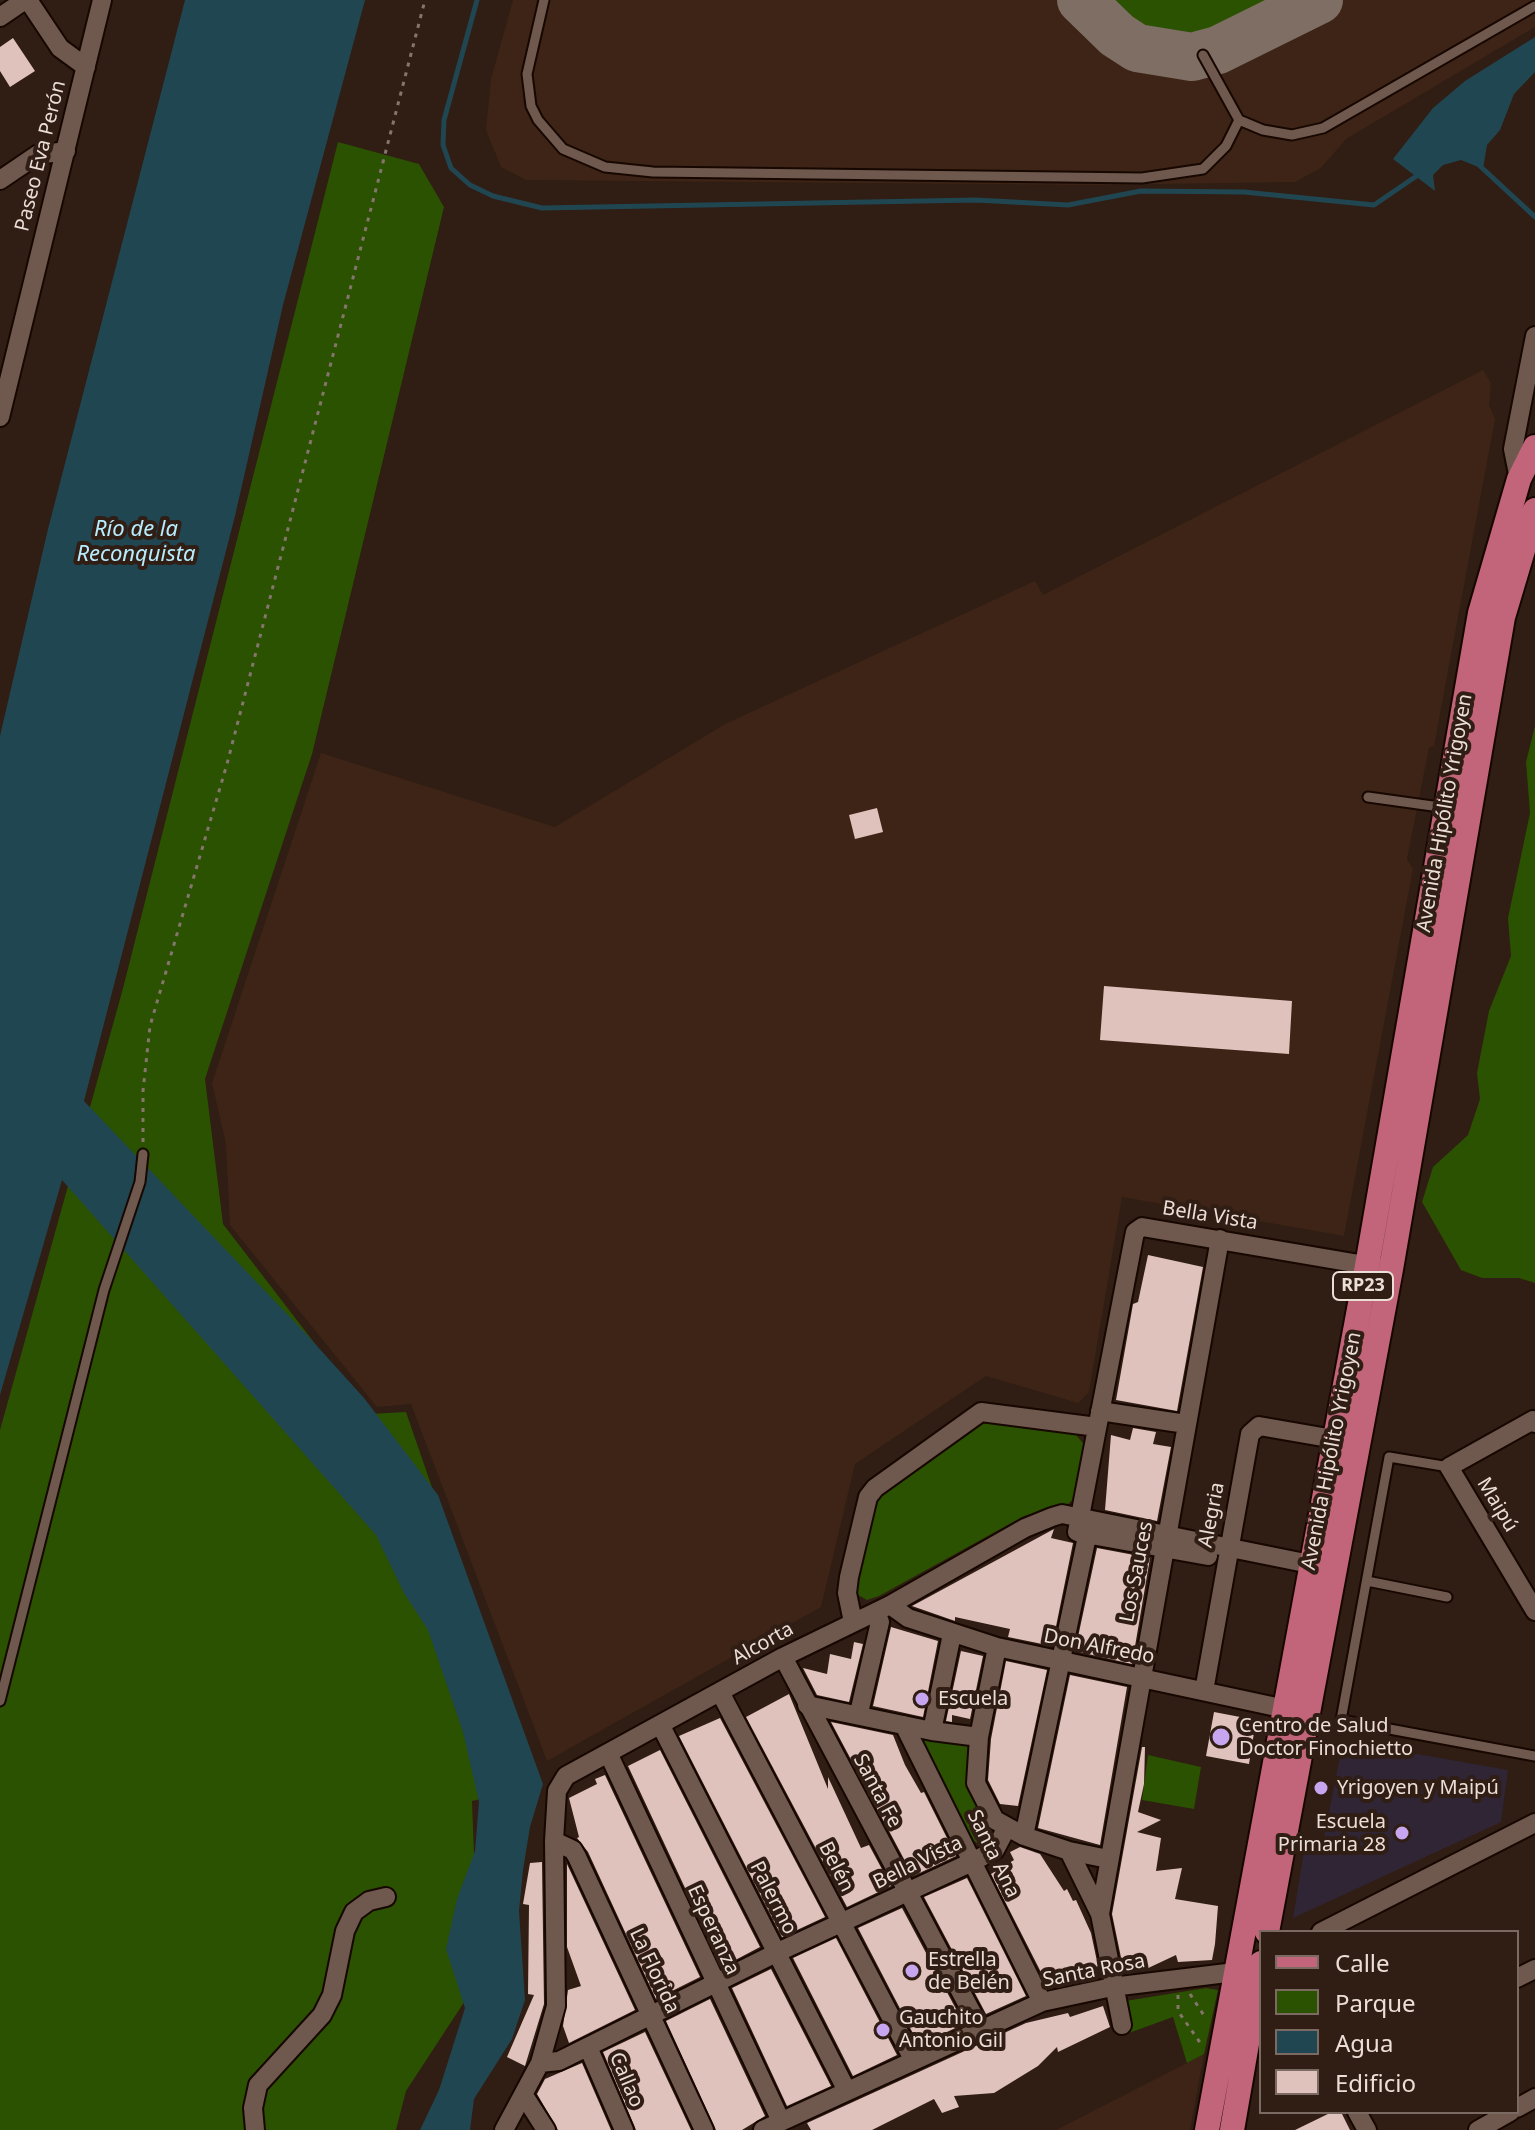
<!DOCTYPE html>
<meta charset="utf-8">
<style>
body{margin:0}
#map{position:relative;width:1535px;height:2130px;overflow:hidden;background:#301d13;font-family:"Noto Sans",sans-serif}
canvas{display:block}
.legend{position:absolute;left:1259px;top:1930px;width:260px;height:184px;box-sizing:border-box;background:#301d13;border:2px solid #7b6a61;margin:0;padding:10px 14px;list-style:none;font-size:24px;color:#ebded7}
.legend li{display:flex;align-items:center;gap:16px;height:40px}
.legend b{width:40px;border:2px solid #7b6a61}
</style>
<div id="map">
<canvas width="1535" height="2130"></canvas>
<ul class="legend">
<li><b style="height:10px;background:#c2657a"></b>Calle</li>
<li><b style="height:22px;background:#2a5200"></b>Parque</li>
<li><b style="height:22px;background:#204652"></b>Agua</li>
<li><b style="height:22px;background:#e0c2bd"></b>Edificio</li>
</ul>
</div>
<script>
const ctx = document.querySelector('canvas').getContext('2d');
ctx.lineJoin = 'round';
function fillPath(path, color) {
  ctx.fillStyle = color;
  ctx.fill(path, 'evenodd');
}
function shape(rows) {
  const path = new Path2D();
  for (const r of rows) {
    path.moveTo(r[0], r[1]);
    for (let i = 2; i < r.length; i += 2) path.lineTo(r[i], r[i + 1]);
  }
  return path;
}
function stroke(path, color, width, dash) {
  ctx.strokeStyle = color;
  ctx.lineWidth = width;
  ctx.lineCap = dash ? 'butt' : 'round';
  ctx.setLineDash(dash || []);
  ctx.stroke(path);
}
function write(font, color, halo, rows, align = 'center') {
  ctx.font = font + ' "Noto Sans",sans-serif';
  ctx.lineWidth = 8;
  ctx.setLineDash([]);
  ctx.textBaseline = 'middle';
  ctx.strokeStyle = halo;
  ctx.fillStyle = color;
  for (const [text, x, y, turn = 0] of rows) {
    ctx.save();
    ctx.translate(x, y);
    ctx.rotate((+turn || 0) * Math.PI / 180);
    ctx.textAlign = isNaN(turn) ? turn : align;
    if (halo) ctx.strokeText(text, 0, 0);
    ctx.fillText(text, 0, 0);
    ctx.restore();
  }
}
const built = shape([
 [513,0,1535,0,1535,27,1346,139,1321,168,1295,182,1092,185,526,180,501,167,486,130,491,79],
 [1483,370,1491,383,1489,405,1495,419,1434,746,1429,748,1407,859,1413,869,1344,1236,1122,1197,1089,1392,1078,1403,986,1376,855,1464,821,1607,547,1761,411,1404,377,1407,230,1225,226,1144,212,1083,321,753,555,827,725,724,1035,581,1043,595],
 [1204,2054,1190,2130,1056,2130,1187,2063]
]);
const education = shape([
 [1343,1741,1508,1770,1501,1822,1293,1918,1304,1851,1323,1843]
]);
const green = shape([
 [1111,0,1278,0,1214,32,1179,37,1145,28],
 [338,142,419,164,444,207,312,754,205,1079,223,1224,369,1414,406,1412,535,1786,472,1801,475,1879,472,1990,406,2091,396,2130,0,2130,0,1430,122,992],
 [1535,726,1535,1283,1519,1278,1482,1278,1461,1270,1422,1202,1433,1167,1468,1135,1480,1099,1477,1073,1489,1011,1511,956,1508,918,1530,813,1526,762],
 [989,1422,1076,1435,1087,1448,1079,1494,1068,1504,1024,1516,879,1596,867,1600,856,1594,873,1499,973,1427],
 [924,1737,966,1743,971,1748,968,1782,994,1834,993,1839,980,1845,974,1841,922,1743],
 [1148,1755,1201,1767,1194,1809,1142,1800],
 [1206,1988,1218,1990,1204,2054,1187,2063,1173,2017,1129,2033,1119,2002]
]);
const water = shape([
 [185,0,365,0,283,305,235,516,84,1101,307,1335,364,1398,438,1495,543,1784,530,1827,523,1870,519,1911,525,2000,512,2039,474,2099,470,2130,420,2130,439,2090,465,2008,446,1949,457,1899,475,1851,479,1802,463,1732,428,1630,404,1593,376,1535,62,1180,0,1395,0,736,48,529],
 [1535,37,1535,72,1514,94,1500,130,1487,145,1483,169,1461,160,1443,165,1433,175,1435,191,1393,159,1433,108,1465,81]
]);
const stream = shape([
 [477,0,444,120,443,145,451,168,470,185,493,196,542,208,976,200,1068,205,1141,191,1244,192,1374,205,1418,175],
 [1480,166,1535,217]
]);
const taxiway = shape([
 [1081,0,1117,35,1137,48,1192,57,1218,50,1319,0]
]);
const building = shape([
 [13,38,35,71,10,87,0,71,0,47],
 [877,808,883,832,855,839,849,815],
 [1104,986,1292,1001,1289,1054,1100,1040],
 [1148,1255,1203,1267,1177,1411,1116,1400,1133,1304,1138,1302],
 [1133,1428,1156,1432,1153,1444,1171,1447,1157,1521,1105,1510,1111,1435,1130,1440],
 [1054,1529,1051,1538,1073,1543,1052,1646,1008,1637,1010,1629,955,1617,955,1621,912,1606],
 [1097,1548,1150,1558,1132,1664,1075,1651],
 [891,1627,938,1641,923,1717,873,1706],
 [854,1642,863,1644,849,1702,817,1695,803,1668,827,1674,830,1654,851,1659],
 [961,1651,983,1656,970,1719,952,1715,952,1722,946,1721],
 [1006,1661,1047,1670,1018,1806,1000,1804,988,1780,991,1739],
 [1070,1675,1127,1687,1100,1845,1038,1828],
 [789,1694,828,1789,828,1777,861,1848,869,1845,891,1886,847,1907,746,1717],
 [1214,1712,1256,1720,1249,1764,1206,1756],
 [720,1718,825,1917,782,1937,679,1736],
 [831,1722,893,1735,905,1765,921,1793,924,1792,956,1856,913,1876],
 [1142,1747,1145,1747,1144,1784,1138,1812,1161,1820,1137,1832,1161,1838,1156,1871,1182,1868,1175,1899,1218,1906,1215,1944,1212,1960,1178,1962,1176,1955,1144,1970,1124,1972,1112,1914],
 [660,1750,760,1947,722,1967,628,1766],
 [605,1775,700,1977,656,1999,588,1852,577,1838,579,1837,569,1798,597,1784,595,1779],
 [1020,1847,1040,1854,1064,1891,1067,1889,1073,1901,1076,1900,1091,1933,1098,1966,1087,1972,1086,1968,1049,1988,991,1874,1014,1860,1010,1852],
 [542,1862,544,2004,525,2066,507,2057,534,1995,528,1994,529,1905,523,1904,530,1863],
 [567,1864,635,2010,569,2043,563,2026,568,1990,581,1986,567,1947],
 [967,1878,1026,1996,986,2014,924,1897],
 [902,1908,964,2024,919,2045,858,1928],
 [836,1938,897,2055,853,2076,793,1958],
 [771,1969,831,2086,787,2106,732,1988],
 [710,1999,765,2116,742,2130,716,2130,666,2021],
 [1103,2006,1110,2027,1058,2052,1057,2047,1038,2066,994,2093,954,2096,959,2107,942,2113,934,2099,872,2130,811,2130,807,2123,1026,2023,1068,2013,1070,2017],
 [645,2032,691,2130,636,2130,603,2052],
 [582,2063,611,2130,558,2130,537,2094,545,2079],
 [1332,2112,1341,2112,1350,2130,1295,2130]
]);
const path = shape([
 [143,1142,143,1091,150,1026,227,764,425,0],
 [1190,1994,1205,2017],
 [1178,1995,1178,2011,1201,2044]
]);
const lane = shape([
 [544,0,527,74,531,106,538,120,563,149,605,167,653,172,1142,178,1203,169,1226,146,1239,120],
 [1203,55,1239,120,1263,130,1292,135,1323,128,1535,6],
 [1368,797,1447,808],
 [1449,1467,1389,1457,1341,1720,1535,1756],
 [1367,1581,1447,1597],
 [0,1701,104,1290,140,1182,143,1154]
]);
const street = shape([
 [28,0,60,48,86,67],
 [0,17,25,0],
 [0,180,37,155,66,151],
 [0,417,102,0],
 [1519,479,1513,449,1535,336],
 [1100,1411,1186,1424],
 [1535,1423,1533,1420,1449,1467,1535,1611],
 [1077,1532,1135,1232,1142,1227,1377,1267],
 [1080,1533,1208,1556],
 [890,1605,908,1618,997,1647,1295,1711],
 [853,1622,847,1593,849,1577,868,1497,875,1488,981,1412,1097,1427],
 [997,1647,979,1737,976,1783,995,1820,1024,1836,1086,1541,1091,1535],
 [783,1657,980,2028],
 [1204,1691,1250,1434,1259,1426,1334,1439],
 [721,1694,913,2059],
 [807,1705,932,1731,979,1737],
 [859,1713,880,1622,876,1612],
 [904,1725,1042,2002],
 [661,1726,847,2091],
 [932,1731,952,1634],
 [609,1755,781,2121],
 [1024,1836,1069,1851,1100,1914,1122,2025],
 [554,1841,573,1850,577,1857,704,2130],
 [1069,1851,1108,1859],
 [1100,1914,1220,1239],
 [1321,1932,1535,1823],
 [1517,1978,1535,1969],
 [588,2047,624,2130],
 [540,2063,559,2061,776,1953,972,1862,995,1850,1006,1829],
 [525,2097,546,2130],
 [1517,2108,1535,2098],
 [1357,2112,1367,2130],
 [255,2130,253,2108,258,2085,322,2015,332,1995,345,1931,354,1912,369,1901,386,1897],
 [504,2130,540,2063,556,2006,554,1841,557,1791,566,1776,783,1657,890,1605,1025,1528,1052,1517,1062,1514,1310,1564],
 [763,2130,1042,2002,1112,1987,1235,1972,1243,1966],
 [1478,2130,1510,2112]
]);
const primary = shape([
 [1267,1932,1391,1269,1503,617,1535,510],
 [1207,2130,1367,1266,1480,613,1519,479,1535,447],
 [1232,2130,1261,1963]
]);
const markers = [
 [922,1699,8,"#c8a6ef"],
 [1221,1737,10,"#c8a6ef"],
 [1321,1788,8,"#c8a6ef"],
 [1402,1833,8,"#c8a6ef"],
 [912,1971,8,"#c8a6ef"],
 [883,2030,8,"#c8a6ef"]
];
const shields = [
 [1363,1286,60]
];
const shieldNames = [
 ["RP23",1363,1286]
];
const streetNames = [
 ["Paseo Eva Perón",41,156,-76],
 ["Avenida Hipólito Yrigoyen",1445,813,-80],
 ["Bella Vista",1210,1216,9],
 ["Avenida Hipólito Yrigoyen",1332,1451,-79],
 ["Maipú",1497,1505,59],
 ["Alegria",1212,1515,-79],
 ["Los Sauces",1137,1572,-79],
 ["Alcorta",763,1644,-29],
 ["Don Alfredo",1099,1647,11],
 ["Santa Fe",877,1791,62],
 ["Santa Ana",993,1854,64],
 ["Bella Vista",918,1863,-26],
 ["Belén",836,1867,63],
 ["Palermo",773,1898,63],
 ["Esperanza",713,1930,65],
 ["La Florida",654,1971,65],
 ["Santa Rosa",1094,1971,-11],
 ["Callao",626,2080,67]
];
const poiNames = [
 ["Escuela",938,1699],
 ["Centro de Salud",1239,1726],
 ["Doctor Finochietto",1239,1749],
 ["Yrigoyen y Maipú",1337,1788],
 ["Escuela",1386,1822,"right"],
 ["Primaria 28",1386,1845,"right"],
 ["Estrella",928,1960],
 ["de Belén",928,1983],
 ["Gauchito",899,2018],
 ["Antonio Gil",899,2041]
];
const waterNames = [
 ["Río de la",136,530],
 ["Reconquista",136,555]
];
fillPath(built, '#3d2416');
fillPath(education, '#2f2534');
fillPath(green, '#2a5200');
fillPath(water, '#204652');
stroke(stream, '#204652', 5);
stroke(taxiway, '#7e6e64', 48);
fillPath(building, '#e0c2bd');
stroke(lane, '#170701', 13);
stroke(street, '#170701', 22);
stroke(primary, '#170701', 28);
stroke(path, '#86756d', 3, [4, 6]);
stroke(lane, '#6f584d', 9);
stroke(street, '#6f584d', 18);
stroke(primary, '#c2657a', 24);
for (const [x, y, r, color] of markers) {
  const dot = new Path2D();
  dot.arc(x, y, r, 0, 2 * Math.PI);
  ctx.fillStyle = color;
  ctx.fill(dot);
  stroke(dot, '#301d13', 3);
}
for (const [x, y, w] of shields) {
  const box = new Path2D();
  box.roundRect(x - w / 2, y - 14, w, 28, 6);
  ctx.fillStyle = '#301d13';
  ctx.fill(box);
  stroke(box, '#ebded7', 2);
}
write('bold 18px', '#ebded7', null, shieldNames);
write('20px', '#ebded7', '#301d13', streetNames);
write('20px', '#ebded7', '#301d13', poiNames, 'left');
write('italic 22px', '#b6ecfe', '#301d13', waterNames);
</script>
